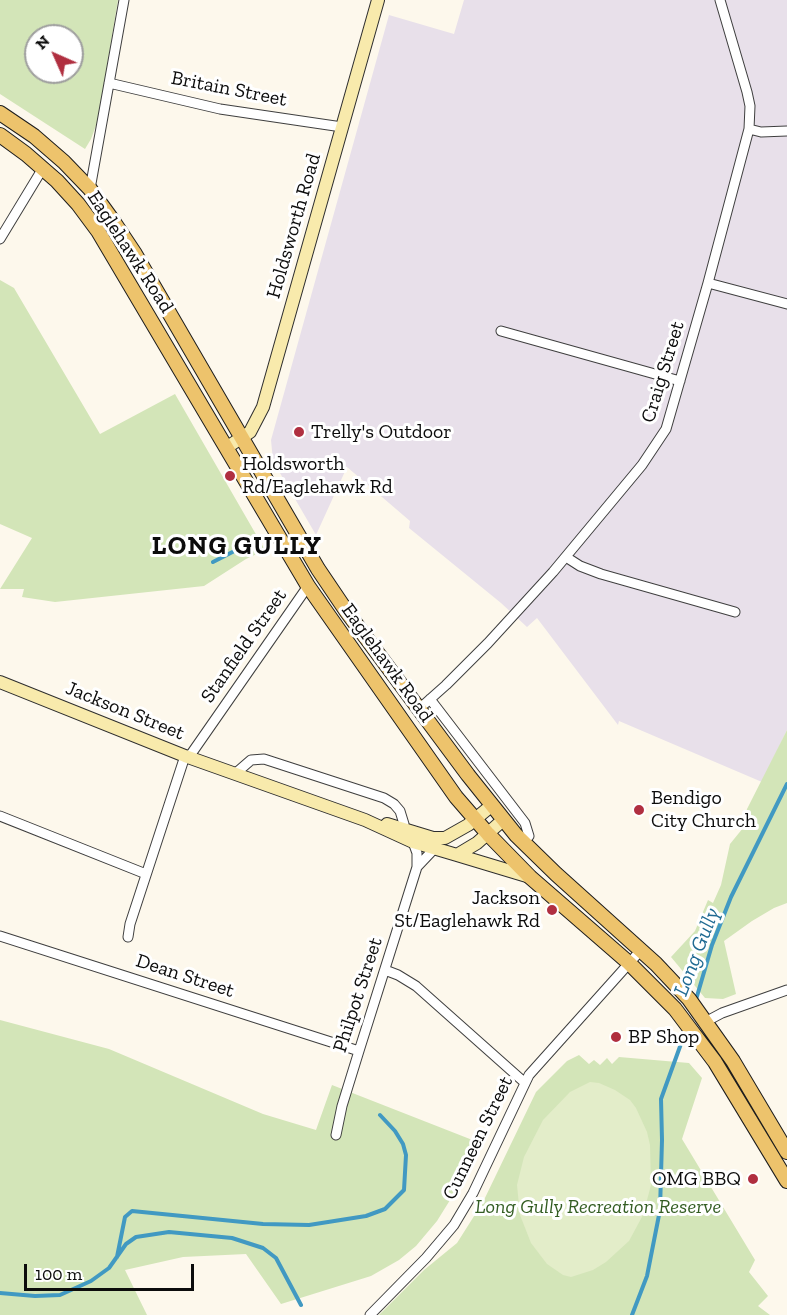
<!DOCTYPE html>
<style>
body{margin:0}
#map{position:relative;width:787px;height:1315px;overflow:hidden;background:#fdf8ec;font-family:"Zilla Slab",serif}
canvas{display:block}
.north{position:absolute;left:24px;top:24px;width:60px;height:60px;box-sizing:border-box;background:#fff;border:2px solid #9e9e9e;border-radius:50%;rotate:315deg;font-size:16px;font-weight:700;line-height:24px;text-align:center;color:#0c0c0c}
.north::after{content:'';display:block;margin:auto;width:21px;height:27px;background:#b02f40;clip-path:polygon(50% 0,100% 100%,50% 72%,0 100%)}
.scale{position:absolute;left:24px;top:1264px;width:170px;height:27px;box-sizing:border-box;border:3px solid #0c0c0c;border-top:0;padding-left:8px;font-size:18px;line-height:21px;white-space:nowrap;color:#0c0c0c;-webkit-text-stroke:4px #fff;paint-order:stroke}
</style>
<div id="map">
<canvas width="787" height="1315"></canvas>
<div class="north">N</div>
<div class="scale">100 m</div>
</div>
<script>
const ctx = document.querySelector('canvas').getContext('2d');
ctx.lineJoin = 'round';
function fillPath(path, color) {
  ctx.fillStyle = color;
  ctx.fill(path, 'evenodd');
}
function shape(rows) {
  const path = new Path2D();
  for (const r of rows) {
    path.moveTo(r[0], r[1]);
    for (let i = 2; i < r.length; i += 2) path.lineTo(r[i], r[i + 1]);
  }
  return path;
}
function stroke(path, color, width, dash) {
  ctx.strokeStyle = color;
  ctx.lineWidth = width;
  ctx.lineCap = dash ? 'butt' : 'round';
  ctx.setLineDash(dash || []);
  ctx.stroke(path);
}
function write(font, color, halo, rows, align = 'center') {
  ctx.font = font + ' "Zilla Slab",serif';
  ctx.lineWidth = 6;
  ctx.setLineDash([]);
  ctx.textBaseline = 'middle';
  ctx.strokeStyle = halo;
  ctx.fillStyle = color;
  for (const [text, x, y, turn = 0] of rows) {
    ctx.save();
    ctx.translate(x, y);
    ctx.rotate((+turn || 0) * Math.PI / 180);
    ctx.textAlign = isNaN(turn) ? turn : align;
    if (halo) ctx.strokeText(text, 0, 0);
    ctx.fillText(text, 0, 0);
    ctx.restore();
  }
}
const industrial = shape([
 [464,0,787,0,787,730,762,782,619,721,618,725,537,618,527,627,501,603,409,528,410,521,347,467,316,535,273,461,271,440,389,15,454,34]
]);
const green = shape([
 [0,0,118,0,98,120,91,139,85,149,0,94],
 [36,36,72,36,72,72,36,72],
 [0,280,14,288,100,434,175,394,265,550,246,559,204,586,55,602,22,597,24,589,0,589,32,538,0,524],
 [787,730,787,903,774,908,752,921,724,941,736,994,723,999,705,998,671,957,695,931,708,900,713,903,721,885,730,844,743,828,747,809],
 [0,1020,109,1049,263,1114,316,1130,332,1085,475,1141,460,1184,437,1221,416,1246,399,1260,371,1276,281,1304,246,1254,183,1257,125,1270,147,1315,0,1315],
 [579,1055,589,1064,594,1060,600,1065,607,1058,612,1064,619,1057,689,1063,702,1078,682,1139,755,1260,749,1272,768,1296,758,1306,770,1315,379,1315,424,1270,457,1243,483,1202,536,1092,567,1061]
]);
const pitch = shape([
 [590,1082,599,1083,615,1090,630,1100,636,1108,647,1132,650,1145,651,1185,643,1215,629,1241,606,1262,593,1270,571,1277,563,1275,547,1264,531,1243,520,1215,517,1185,524,1157,543,1120,570,1092]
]);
const stream = shape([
 [213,562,250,543],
 [695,1003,712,945,731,897,787,784],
 [117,1257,125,1217,132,1211,263,1224,309,1225,366,1216,385,1209,404,1190,406,1155,403,1144,395,1131,380,1115],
 [0,1293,35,1296,60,1295,91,1281,109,1268,126,1244,136,1237,169,1232,232,1238,263,1248,276,1258,301,1305],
 [632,1315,647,1276,660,1210,662,1140,661,1099,686,1030]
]);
const street = shape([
 [109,83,220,109,342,127],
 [749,129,761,132,787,131],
 [90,189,124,0],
 [0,239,43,168],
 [708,283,787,304],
 [501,331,680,381],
 [566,557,580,566,601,574,735,612],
 [430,699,525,823,529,836,523,842],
 [419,709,446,685,488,643,553,572,642,465,666,429,708,283,749,129,750,106,747,92,720,0],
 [189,757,308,586],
 [236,773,251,760,264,759,384,798,394,804,400,811,404,824,400,833],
 [0,816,146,874],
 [417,867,435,848],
 [0,936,359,1051],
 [128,937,130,924,185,756],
 [385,970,398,975,416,986,524,1082],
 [707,1021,722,1013,787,990],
 [336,1135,342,1106,359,1051,417,867,417,853,413,842],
 [370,1315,426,1258,454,1225,473,1193,529,1075,641,950]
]);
const secondary = shape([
 [226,448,250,432,263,407,378,0],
 [0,682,185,756,365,820,413,842,457,855,477,843,503,820],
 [387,824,433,838,445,838,468,825,491,806],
 [457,855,530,877]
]);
const primary = shape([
 [0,113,34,136,64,162,90,189,111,218,135,254,318,569,347,612,468,775,516,835,556,874,656,964,689,999,733,1061,787,1152],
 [0,135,26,154,57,181,78,204,98,231,308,586,456,797,488,834,530,877,629,963,675,1009,715,1062,787,1181]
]);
const markers = [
 [299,432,6,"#b02f40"],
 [230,476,6,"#b02f40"],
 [639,810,6,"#b02f40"],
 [552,910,6,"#b02f40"],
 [616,1037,6,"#b02f40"],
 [753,1179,6,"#b02f40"]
];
const streetNames = [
 ["Britain Street",229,89,11],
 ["Holdsworth Road",294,226,-74],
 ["Eaglehawk Road",130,252,57],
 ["Craig Street",663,372,-73],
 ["Stanfield Street",244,646,-55],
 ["Eaglehawk Road",387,663,54],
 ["Jackson Street",125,711,22],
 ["Dean Street",185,976,18],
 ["Philpot Street",358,995,-72],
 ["Cunneen Street",478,1138,-64]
];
const poiNames = [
 ["Trelly's Outdoor",311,432],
 ["Holdsworth",242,464],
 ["Rd/Eaglehawk Rd",242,487],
 ["Bendigo",651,798],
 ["City Church",651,821],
 ["Jackson",540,898,"right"],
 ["St/Eaglehawk Rd",540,921,"right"],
 ["BP Shop",628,1037],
 ["OMG BBQ",741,1179,"right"]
];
const parkNames = [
 ["Long Gully Recreation Reserve",598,1207]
];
const waterNames = [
 ["Long Gully",697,952,-69]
];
const districtNames = [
 ["LONG GULLY",237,547]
];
fillPath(industrial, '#e8e0ea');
fillPath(green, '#d3e5b8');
fillPath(pitch, '#e3edc9');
stroke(stream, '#4199c2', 4);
stroke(street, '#3f3f3f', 11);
stroke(secondary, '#2e2e2e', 14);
stroke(primary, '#1d1d1d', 16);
stroke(street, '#fff', 9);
stroke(secondary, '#f8eaac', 12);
stroke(primary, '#edc36c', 14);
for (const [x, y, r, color] of markers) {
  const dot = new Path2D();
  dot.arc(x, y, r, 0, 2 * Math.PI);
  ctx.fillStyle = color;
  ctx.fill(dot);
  stroke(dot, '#fff', 2);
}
write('20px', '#0c0c0c', '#fff', streetNames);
write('20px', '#0c0c0c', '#fff', poiNames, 'left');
write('italic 20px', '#335d22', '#fff', parkNames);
write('italic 21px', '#206a92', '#fff', waterNames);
ctx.letterSpacing = '1.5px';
write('bold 26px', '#0c0c0c', '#fff', districtNames);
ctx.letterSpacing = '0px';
</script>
